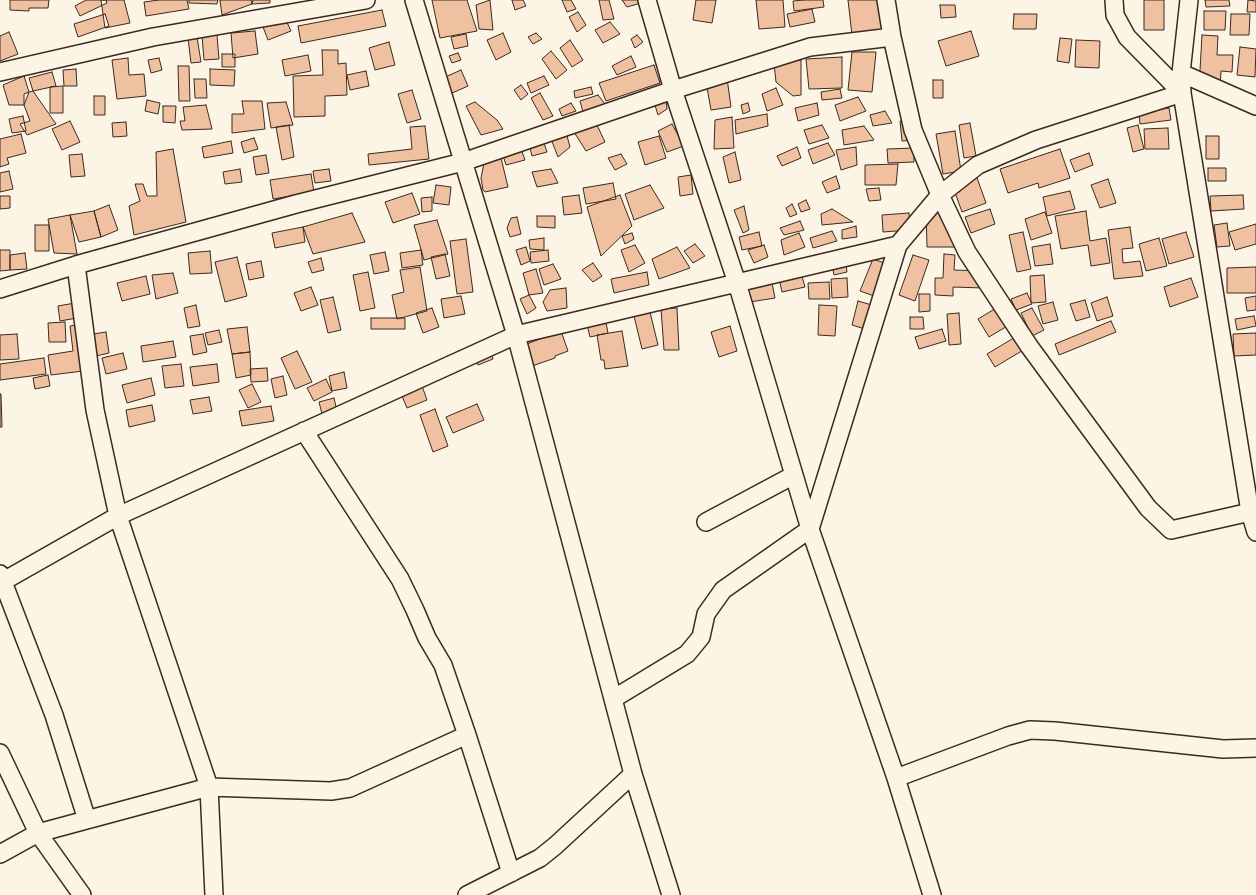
<!DOCTYPE html>
<style>
body{margin:0}
canvas{display:block;background:#fcf5e5}
</style>
<canvas width="1256" height="895"></canvas>
<script>
const ctx = document.querySelector('canvas').getContext('2d');
ctx.lineJoin = 'round';
function fillPath(path, color) {
  ctx.fillStyle = color;
  ctx.fill(path, 'evenodd');
}
function shape(rows) {
  const path = new Path2D();
  for (const r of rows) {
    path.moveTo(r[0], r[1]);
    for (let i = 2; i < r.length; i += 2) path.lineTo(r[i], r[i + 1]);
  }
  return path;
}
function stroke(path, color, width, dash) {
  ctx.strokeStyle = color;
  ctx.lineWidth = width;
  ctx.lineCap = dash ? 'butt' : 'round';
  ctx.setLineDash(dash || []);
  ctx.stroke(path);
}
const building = shape([
 [10,0,49,0,48,8,29,8,29,11,10,10,10,0],
 [86,0,106,0,107,3,80,16,75,6,86,0],
 [101,0,124,0,130,23,105,28,101,0],
 [159,0,187,0,189,9,146,16,144,2,159,0],
 [189,0,218,0,217,4,189,3,189,0],
 [220,0,251,0,252,4,222,15,220,0],
 [253,0,270,0,270,3,252,4,253,0],
 [432,0,467,0,477,31,440,38,432,0],
 [490,0,493,30,479,29,476,5,490,0],
 [512,0,523,0,526,6,515,10,512,0],
 [562,0,571,0,576,9,567,12,562,0],
 [599,0,609,0,614,19,603,20,599,0],
 [622,0,640,0,641,3,627,7,622,0],
 [696,0,716,0,712,23,693,20,696,0],
 [756,0,783,0,785,27,759,29,756,0],
 [804,0,823,0,824,7,794,11,793,1,804,0],
 [848,0,887,0,890,31,852,35,848,0],
 [1144,0,1164,0,1164,30,1144,30,1144,0],
 [1205,0,1229,0,1230,6,1206,7,1205,0],
 [1248,0,1256,1,1256,12,1247,12,1248,0],
 [940,5,955,5,956,17,941,18,940,5],
 [812,9,815,22,790,27,787,14,812,9],
 [382,10,386,26,301,43,298,26,382,10],
 [1204,11,1226,11,1225,30,1204,30,1204,11],
 [578,12,586,25,577,32,569,17,578,12],
 [105,14,109,26,78,37,74,24,105,14],
 [1014,14,1037,14,1036,29,1013,29,1014,14],
 [1231,14,1250,14,1249,35,1230,35,1231,14],
 [285,18,291,31,268,40,263,27,285,18],
 [610,22,620,34,603,43,595,30,610,22],
 [255,31,258,54,233,58,231,33,255,31],
 [971,31,979,56,946,66,938,41,971,31],
 [9,32,18,54,0,61,0,36,9,32],
 [503,33,511,52,496,60,487,40,503,33],
 [536,33,542,39,533,44,528,37,536,33],
 [466,34,468,46,454,49,451,37,466,34],
 [217,35,219,59,204,60,202,36,217,35],
 [637,35,643,42,635,48,631,39,637,35],
 [1202,35,1218,36,1217,55,1233,55,1232,72,1221,71,1220,90,1199,88,1202,35],
 [197,37,201,62,191,63,188,38,197,37],
 [1060,38,1072,39,1069,63,1057,61,1060,38],
 [570,40,583,60,572,67,560,48,570,40],
 [1076,40,1100,41,1099,68,1075,67,1076,40],
 [389,42,395,65,375,70,369,48,389,42],
 [1240,47,1256,49,1255,77,1237,75,1240,47],
 [322,50,338,50,338,64,346,63,347,95,325,96,325,116,294,117,293,76,323,75,322,50],
 [551,51,567,70,556,79,542,59,551,51],
 [852,52,876,52,872,92,848,90,852,52],
 [458,53,461,60,452,63,449,56,458,53],
 [222,54,235,54,235,67,222,67,222,54],
 [308,55,311,71,285,76,282,60,308,55],
 [631,56,636,67,617,75,612,66,631,56],
 [842,57,842,88,809,89,806,59,842,57],
 [128,58,129,75,144,74,146,96,117,99,112,60,128,58],
 [159,58,162,70,151,73,148,60,159,58],
 [801,60,801,95,793,96,776,82,774,63,801,60],
 [654,65,660,83,606,101,599,83,654,65],
 [178,66,189,66,190,101,179,101,178,66],
 [76,69,77,86,64,86,63,70,76,69],
 [210,69,235,70,234,86,210,85,210,69],
 [461,70,468,86,450,94,443,78,461,70],
 [366,71,369,86,350,90,347,75,366,71],
 [52,72,56,86,33,91,29,78,52,72],
 [24,76,29,92,24,94,24,105,9,105,3,85,24,76],
 [544,76,549,85,531,93,527,83,544,76],
 [727,78,731,107,711,110,706,82,727,78],
 [194,79,206,79,207,98,195,98,194,79],
 [933,80,943,80,943,98,933,98,933,80],
 [521,85,528,94,521,100,514,90,521,85],
 [63,86,63,113,50,113,50,87,63,86],
 [591,87,593,94,575,98,574,91,591,87],
 [776,88,783,105,767,111,762,94,776,88],
 [840,89,842,98,822,100,821,92,840,89],
 [412,90,421,119,407,123,398,94,412,90],
 [33,91,56,124,27,135,20,124,30,121,24,105,29,92,33,91],
 [540,93,553,116,543,120,531,98,540,93],
 [598,95,606,105,583,112,580,101,598,95],
 [94,96,105,96,105,115,94,115,94,96],
 [858,97,866,111,840,121,835,105,858,97],
 [666,99,667,109,658,115,654,102,666,99],
 [147,100,160,103,158,114,145,111,147,100],
 [242,101,262,101,265,129,232,133,232,114,244,114,242,101],
 [286,102,293,125,271,128,267,103,286,102],
 [475,102,497,120,503,129,481,135,466,106,475,102],
 [571,103,576,111,562,116,559,109,571,103],
 [748,103,750,111,743,114,741,105,748,103],
 [817,103,819,115,798,121,795,108,817,103],
 [206,105,212,129,182,130,180,121,185,121,183,107,206,105],
 [163,106,176,106,175,123,163,122,163,106],
 [1169,108,1171,120,1140,124,1139,112,1169,108],
 [885,111,892,123,873,126,870,115,885,111],
 [767,114,768,126,736,134,735,120,767,114],
 [23,116,26,131,12,133,9,119,23,116],
 [732,117,734,148,714,149,715,120,732,117],
 [913,120,915,140,902,141,900,121,913,120],
 [70,121,80,142,62,150,52,129,70,121],
 [126,122,127,136,113,137,112,123,126,122],
 [596,123,605,142,586,151,574,132,596,123],
 [970,123,976,156,964,158,959,125,970,123],
 [672,124,684,146,667,152,658,131,672,124],
 [289,125,294,157,282,160,276,127,289,125],
 [822,125,829,138,809,144,804,130,822,125],
 [1138,125,1144,149,1133,152,1127,128,1138,125],
 [425,126,429,159,369,165,368,154,412,149,410,127,425,126],
 [864,126,874,140,844,145,842,130,864,126],
 [1168,128,1169,149,1145,149,1144,129,1168,128],
 [955,131,961,171,943,174,936,134,955,131],
 [566,132,570,147,558,157,551,139,566,132],
 [21,134,26,153,7,158,9,164,0,167,0,139,21,134],
 [659,136,666,158,645,165,638,142,659,136],
 [1206,136,1219,136,1219,159,1206,159,1206,136],
 [254,138,258,149,244,153,241,142,254,138],
 [543,140,547,152,532,156,529,144,543,140],
 [231,141,233,153,204,158,202,147,231,141],
 [828,143,835,155,813,164,808,150,828,143],
 [520,146,525,160,506,165,502,152,520,146],
 [797,147,801,158,782,166,777,156,797,147],
 [856,147,857,165,841,170,836,150,856,147],
 [914,148,914,162,888,163,887,149,914,148],
 [173,149,186,222,134,235,129,206,140,201,135,184,143,184,147,196,157,196,156,152,173,149],
 [1060,149,1070,178,1039,188,1038,183,1008,193,1000,169,1060,149],
 [735,152,741,180,729,183,723,157,735,152],
 [1089,153,1093,165,1075,172,1070,160,1089,153],
 [82,154,85,176,71,177,69,155,82,154],
 [621,154,627,164,615,170,608,158,621,154],
 [266,155,269,173,256,175,253,157,266,155],
 [501,158,508,187,485,192,483,190,481,178,484,163,501,158],
 [898,164,896,185,865,185,865,165,898,164],
 [1208,168,1226,168,1226,181,1208,181,1208,168],
 [240,169,242,182,225,184,223,172,240,169],
 [329,169,331,181,315,183,313,171,329,169],
 [551,169,558,183,537,187,532,172,551,169],
 [9,171,13,189,0,192,0,173,9,171],
 [311,174,314,192,273,199,270,180,311,174],
 [691,175,693,194,680,196,678,177,691,175],
 [836,176,840,188,827,193,822,182,836,176],
 [977,178,986,203,962,212,953,187,977,178],
 [1108,179,1116,203,1100,208,1091,185,1108,179],
 [613,183,616,199,586,204,583,188,613,183],
 [436,185,451,187,449,205,433,203,436,185],
 [650,185,664,208,634,220,625,194,650,185],
 [879,188,881,200,869,201,866,189,879,188],
 [1070,191,1075,209,1047,216,1043,197,1070,191],
 [412,193,420,214,393,223,385,202,412,193],
 [579,195,582,213,564,215,562,197,579,195],
 [620,195,632,226,601,256,587,207,620,195],
 [1243,195,1244,209,1211,211,1210,196,1243,195],
 [0,196,10,196,10,208,0,209,0,196],
 [432,197,432,211,422,212,421,198,432,197],
 [806,200,810,209,801,212,798,204,806,200],
 [792,204,797,214,790,217,786,208,792,204],
 [109,205,118,230,101,237,94,211,109,205],
 [744,206,749,230,743,233,734,210,744,206],
 [954,208,955,247,927,247,926,209,954,208],
 [832,209,853,222,822,225,821,214,832,209],
 [990,209,995,224,971,233,965,217,990,209],
 [94,211,101,237,79,242,70,215,94,211],
 [1086,211,1090,241,1106,238,1110,263,1091,266,1088,245,1061,249,1055,216,1086,211],
 [1045,212,1052,233,1031,240,1025,219,1045,212],
 [352,213,365,242,313,254,303,227,352,213],
 [909,213,910,230,883,232,882,215,909,213],
 [70,215,77,254,54,253,48,219,70,215],
 [537,216,555,216,555,228,537,227,537,216],
 [517,217,521,234,510,237,507,228,511,218,517,217],
 [437,220,448,254,424,260,414,225,437,220],
 [800,221,804,230,784,235,780,228,800,221],
 [1227,223,1230,246,1217,247,1214,225,1227,223],
 [1256,224,1256,244,1235,250,1229,232,1256,224],
 [35,225,49,225,49,251,35,251,35,225],
 [856,226,857,237,842,239,842,230,856,226],
 [303,227,305,242,275,248,272,233,303,227],
 [1130,227,1133,248,1122,249,1123,263,1140,261,1143,276,1114,279,1108,230,1130,227],
 [832,231,837,241,813,248,810,238,832,231],
 [759,232,762,246,742,250,739,237,759,232],
 [1023,232,1031,269,1017,272,1009,235,1023,232],
 [1186,232,1194,257,1169,264,1162,239,1186,232],
 [632,233,634,239,625,244,622,236,632,233],
 [799,233,805,247,784,255,781,240,799,233],
 [544,238,544,250,530,249,529,240,544,238],
 [1159,238,1167,266,1146,271,1139,244,1159,238],
 [466,239,473,292,457,294,450,241,466,239],
 [695,244,705,256,693,263,684,251,695,244],
 [1050,244,1053,264,1035,266,1032,247,1050,244],
 [635,245,645,263,629,272,621,250,635,245],
 [764,245,768,257,754,263,748,250,764,245],
 [526,247,530,261,521,265,516,250,526,247],
 [677,247,690,268,659,279,652,259,677,247],
 [0,250,10,250,10,270,0,271,0,250],
 [421,250,423,265,402,268,400,253,421,250],
 [548,250,549,261,531,263,530,252,548,250],
 [210,251,212,273,190,274,188,253,210,251],
 [385,252,389,271,374,274,370,255,385,252],
 [25,253,27,269,10,270,10,255,25,253],
 [445,254,450,276,436,279,431,257,445,254],
 [944,254,955,255,954,270,984,271,983,288,953,287,953,296,935,295,935,278,943,278,944,254],
 [913,255,929,260,915,301,899,295,913,255],
 [237,257,247,296,225,302,215,262,237,257],
 [845,257,847,272,834,275,831,260,845,257],
 [321,258,324,270,312,273,308,262,321,258],
 [873,259,890,265,877,297,860,291,873,259],
 [261,261,264,277,249,280,246,264,261,261],
 [593,263,602,276,593,282,582,270,593,263],
 [553,264,561,279,544,285,539,269,553,264],
 [420,267,427,311,397,319,392,295,404,292,400,270,420,267],
 [1256,267,1256,293,1227,293,1227,268,1256,267],
 [536,269,543,293,529,295,523,273,536,269],
 [368,272,375,308,360,311,353,275,368,272],
 [647,272,649,285,614,293,611,279,647,272],
 [173,273,178,293,156,299,152,275,173,273],
 [801,273,805,287,782,292,779,278,801,273],
 [1044,275,1046,302,1031,303,1030,276,1044,275],
 [146,276,150,294,122,301,117,283,146,276],
 [847,278,848,297,832,298,831,279,847,278],
 [1191,278,1198,297,1170,307,1164,287,1191,278],
 [829,282,830,299,809,299,808,283,829,282],
 [772,283,775,298,750,302,747,288,772,283],
 [311,287,318,305,301,311,294,293,311,287],
 [566,288,567,308,547,311,543,302,550,290,566,288],
 [1027,293,1032,304,1016,310,1011,299,1027,293],
 [919,294,930,294,930,311,919,312,919,294],
 [529,295,536,308,527,314,520,299,529,295],
 [461,296,465,314,444,318,441,299,461,296],
 [1256,296,1256,310,1247,311,1245,298,1256,296],
 [333,297,341,330,328,333,320,300,333,297],
 [1107,297,1113,316,1097,321,1091,303,1107,297],
 [1085,300,1090,317,1076,321,1070,304,1085,300],
 [858,301,875,306,868,330,852,325,858,301],
 [1053,302,1058,320,1043,324,1038,306,1053,302],
 [75,303,77,318,60,321,58,306,75,303],
 [1003,304,1014,322,989,337,978,319,1003,304],
 [196,305,200,326,188,328,184,308,196,305],
 [819,305,837,306,835,336,818,335,819,305],
 [432,308,439,327,423,333,416,313,432,308],
 [677,308,679,350,664,350,661,309,677,308],
 [1032,308,1044,330,1032,336,1021,313,1032,308],
 [650,312,658,345,642,349,634,316,650,312],
 [959,313,961,344,949,345,947,314,959,313],
 [1254,316,1256,326,1237,330,1235,319,1254,316],
 [605,317,608,333,590,337,586,320,605,317],
 [910,317,923,317,924,329,910,329,910,317],
 [371,318,405,318,405,329,371,329,371,318],
 [1111,321,1116,332,1059,355,1055,344,1111,321],
 [65,322,66,342,49,342,48,323,65,322],
 [76,325,83,371,51,375,48,355,73,351,70,326,76,325],
 [730,326,737,351,719,357,711,332,730,326],
 [247,327,250,352,232,354,227,329,247,327],
 [942,329,946,341,919,349,915,337,942,329],
 [219,330,222,342,208,345,205,333,219,330],
 [561,331,568,351,555,356,555,358,532,366,524,345,561,331],
 [622,331,628,366,605,369,604,360,601,360,597,335,622,331],
 [106,332,109,353,96,356,93,334,106,332],
 [1022,333,1030,346,995,367,987,354,1022,333],
 [1256,333,1256,355,1234,356,1233,334,1256,333],
 [17,334,19,359,0,360,0,335,17,334],
 [203,334,207,352,193,355,190,336,203,334],
 [173,341,176,357,143,362,141,346,173,341],
 [489,349,493,359,478,365,474,355,489,349],
 [297,351,312,382,295,389,281,358,297,351],
 [250,352,251,375,236,378,232,354,250,352],
 [123,353,127,369,106,374,102,358,123,353],
 [44,358,46,374,0,380,0,364,44,358],
 [181,364,184,386,165,388,162,366,181,364],
 [217,364,219,382,193,386,190,367,217,364],
 [267,368,268,381,251,382,250,369,267,368],
 [344,372,347,388,332,391,329,376,344,372],
 [48,375,50,386,35,389,33,378,48,375],
 [283,376,287,395,275,398,271,379,283,376],
 [151,378,155,395,127,403,122,385,151,378],
 [326,379,332,392,314,401,307,388,326,379],
 [421,383,427,400,407,408,400,391,421,383],
 [252,384,261,402,248,408,239,390,252,384],
 [0,394,1,394,2,427,0,427,0,394],
 [209,397,212,411,193,414,190,400,209,397],
 [334,398,337,411,322,414,319,402,334,398],
 [477,404,484,420,453,433,446,417,477,404],
 [152,405,155,421,129,427,126,410,152,405],
 [271,406,274,421,242,426,239,411,271,406],
 [435,409,448,446,433,452,420,415,435,409]
]);
const minor = shape([
 [414,0,516,335,633,774,671,895],
 [647,0,673,90,737,283,810,529,896,778,932,895],
 [886,0,892,37,913,130,940,195,967,252,1029,346,1148,508,1171,530,1250,512],
 [1114,0,1115,15,1127,37,1182,93],
 [1189,0,1181,73,1182,93,1250,512,1256,532],
 [0,72,153,37,366,0],
 [1181,73,1256,106],
 [76,265,95,410,118,516,209,787,214,895],
 [0,289,76,265,296,204,463,162,673,90,810,47,892,37],
 [304,431,400,579,415,610,427,638,443,665,467,735,511,873],
 [706,522,794,475],
 [0,574,54,715,87,820],
 [0,583,118,516,516,335,898,245],
 [613,699,687,654,701,637,706,614,723,590,810,529,898,245,940,195,978,165,1036,140,1182,93],
 [0,753,38,833,82,895],
 [896,778,1008,736,1030,730,1055,731,1223,749,1256,748],
 [0,854,38,833,209,787,331,791,350,788,467,735],
 [467,895,540,858,555,846,633,774]
]);
fillPath(building, '#f0c1a0');
stroke(building, '#3b2a1e', 1);
stroke(minor, '#3b2a1e', 20);
stroke(minor, '#fcf5e5', 17);
</script>
